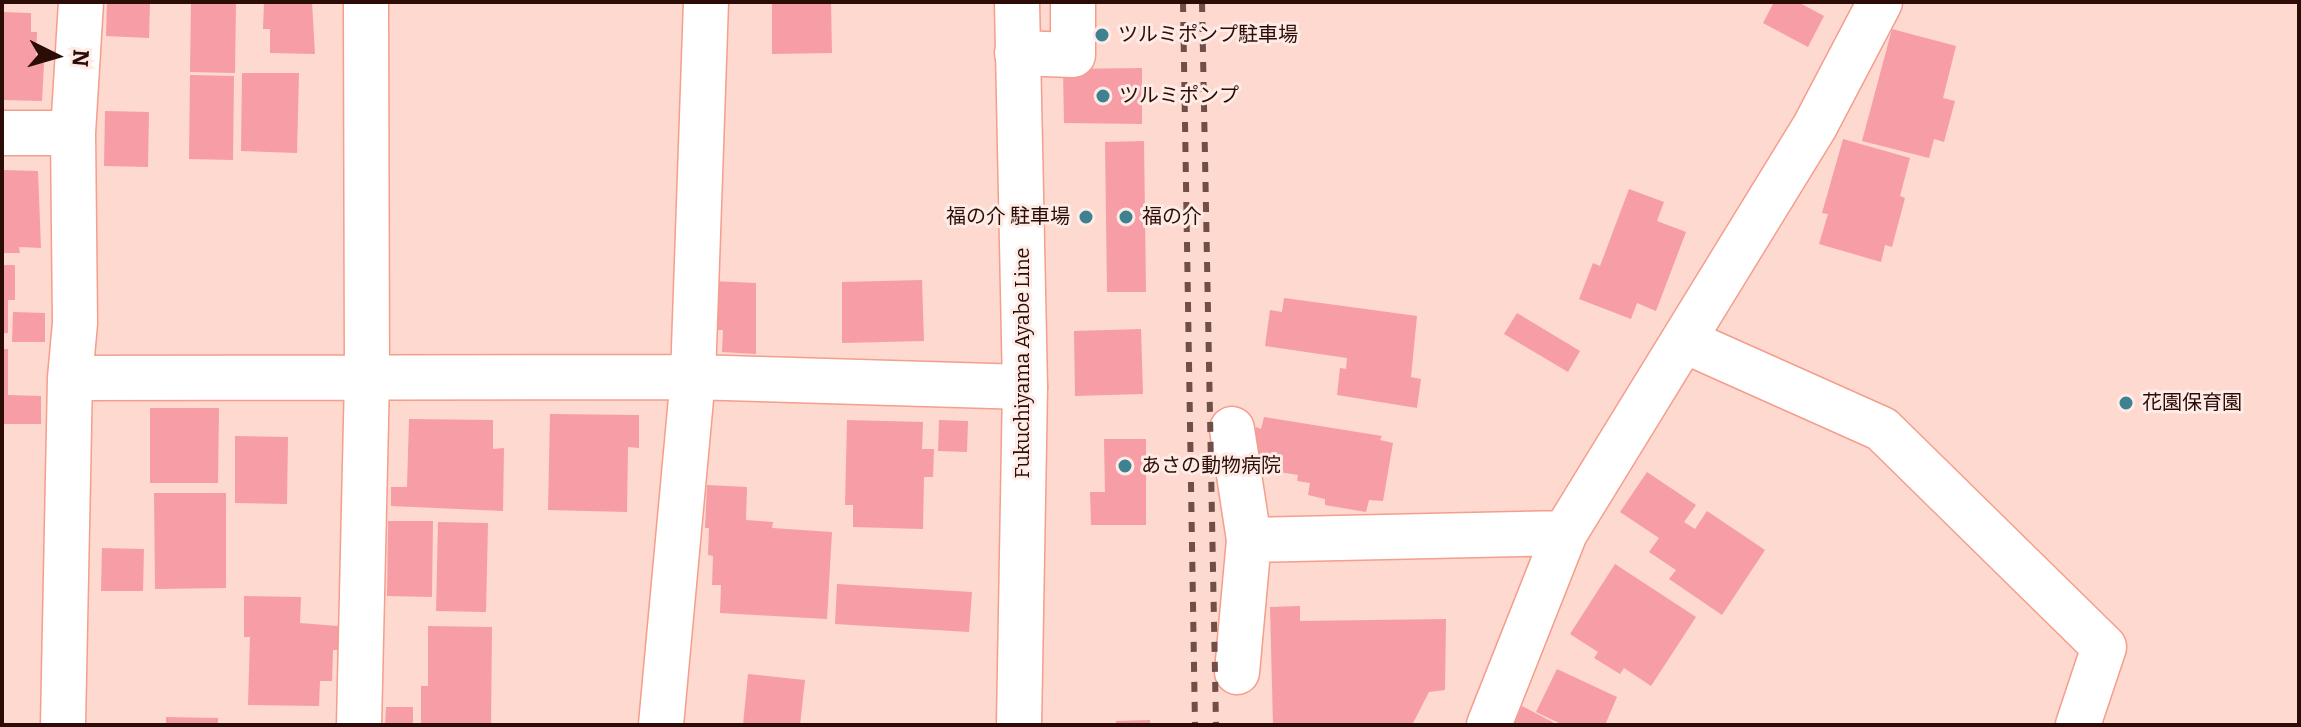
<!DOCTYPE html>
<meta charset="utf-8">
<style>
body{margin:0}
#map{position:relative;width:2301px;height:727px;overflow:hidden;background:#fdd9d0;font-family:Bitter,serif}
canvas{display:block}
.frame{position:absolute;inset:0;border:4px solid #2b0c06;pointer-events:none}
.north{position:absolute;left:16px;top:16px;width:80px;height:80px;-webkit-text-stroke:6px #feebe6;paint-order:stroke;rotate:95deg;font-size:22px;font-weight:700;line-height:32px;text-align:center;color:#2b0c06}
.north::after{content:'';display:block;margin:auto;width:28px;height:36px;background:#2b0c06;clip-path:polygon(50% 0,100% 100%,50% 72%,0 100%)}
</style>
<div id="map">
<canvas width="2301" height="727"></canvas>
<div class="frame"></div>
<div class="north">N</div>
</div>
<script>
const ctx = document.querySelector('canvas').getContext('2d');
ctx.lineJoin = 'round';
function fillPath(path, color) {
  ctx.fillStyle = color;
  ctx.fill(path, 'evenodd');
}
function shape(rows) {
  const path = new Path2D();
  for (const r of rows) {
    path.moveTo(r[0], r[1]);
    for (let i = 2; i < r.length; i += 2) path.lineTo(r[i], r[i + 1]);
  }
  return path;
}
function stroke(path, color, width, dash) {
  ctx.strokeStyle = color;
  ctx.lineWidth = width;
  ctx.lineCap = dash ? 'butt' : 'round';
  ctx.setLineDash(dash || []);
  ctx.stroke(path);
}
function write(font, color, halo, rows, align = 'center') {
  ctx.font = font + ' Bitter,"Noto Sans JP",serif';
  ctx.lineWidth = 6;
  ctx.setLineDash([]);
  ctx.textBaseline = 'middle';
  ctx.strokeStyle = halo;
  ctx.fillStyle = color;
  for (const [text, x, y, turn = 0] of rows) {
    ctx.save();
    ctx.translate(x, y);
    ctx.rotate((+turn || 0) * Math.PI / 180);
    ctx.textAlign = isNaN(turn) ? turn : align;
    if (halo) ctx.strokeText(text, 0, 0);
    ctx.fillText(text, 0, 0);
    ctx.restore();
  }
}
const building = shape([
 [107,2,150,2,149,38,106,36],
 [191,2,236,2,235,73,190,72],
 [264,2,312,2,315,54,270,53,270,29,263,29],
 [772,2,831,2,832,53,772,54],
 [1774,2,1798,2,1824,16,1808,47,1763,23],
 [2,12,31,13,31,32,37,32,36,62,44,63,42,101,2,100],
 [1892,29,1956,46,1943,98,1955,101,1944,142,1934,139,1929,158,1862,141],
 [1142,68,1142,124,1064,123,1063,69],
 [242,73,299,73,297,153,241,151],
 [190,75,234,76,233,160,189,159],
 [105,111,149,112,148,167,104,166],
 [1843,139,1910,158,1900,196,1905,198,1892,247,1885,245,1881,262,1819,244,1828,214,1822,213],
 [1144,141,1146,292,1107,292,1105,142],
 [2,170,38,171,41,248,19,247,20,253,2,253],
 [1629,189,1664,202,1657,221,1686,232,1656,311,1637,303,1631,319,1579,299,1593,263,1600,266],
 [2,265,15,265,15,300,8,300,8,333,2,333],
 [922,280,924,341,842,343,842,282],
 [712,281,756,283,756,354,722,352,723,330,710,330],
 [1284,298,1417,316,1411,377,1421,379,1417,408,1337,395,1340,368,1346,369,1347,358,1265,346,1270,310,1282,312],
 [13,312,45,313,45,342,12,342],
 [1517,313,1580,351,1568,372,1504,334],
 [1141,329,1143,394,1075,396,1074,331],
 [2,349,8,349,8,395,41,396,41,424,2,424],
 [150,408,219,408,218,483,150,483],
 [550,414,639,415,639,448,628,447,627,512,548,510],
 [1264,417,1382,436,1380,440,1393,443,1383,501,1369,500,1366,512,1325,505,1325,499,1308,495,1310,483,1297,481,1298,475,1255,468,1250,457,1256,427,1261,429],
 [409,419,493,420,493,449,504,448,503,511,391,506,391,487,407,487],
 [847,420,923,422,922,449,934,449,933,477,924,477,923,529,853,527,853,505,845,505],
 [939,420,968,421,967,452,938,451],
 [235,436,288,437,287,504,235,503],
 [1104,439,1146,439,1146,525,1091,525,1090,492,1105,492],
 [1647,472,1696,505,1684,522,1695,529,1707,511,1765,550,1722,615,1669,579,1676,570,1649,552,1659,538,1620,512],
 [707,485,747,487,746,520,773,522,772,528,832,532,827,619,720,613,721,585,712,585,713,556,708,555,709,528,705,528],
 [154,493,226,493,226,588,155,589],
 [388,521,433,521,432,597,387,596],
 [438,522,488,523,486,612,436,611],
 [102,548,144,549,143,591,101,591],
 [1615,564,1696,617,1651,686,1624,668,1620,674,1594,658,1598,652,1570,634],
 [837,584,972,592,969,632,835,624],
 [244,596,301,597,300,623,338,626,338,650,333,650,332,681,320,681,319,706,248,705,250,637,244,637],
 [1300,606,1300,621,1446,619,1445,690,1429,692,1412,725,1273,725,1270,607],
 [428,626,492,627,491,725,421,724,421,686,428,686],
 [1557,669,1617,697,1605,725,1563,725,1536,712],
 [748,674,805,680,800,725,743,725],
 [1522,706,1558,725,1513,725],
 [386,707,413,707,413,725,385,725],
 [166,717,218,718,218,725,166,725],
 [1150,720,1150,725,1116,725,1116,721]
]);
const minor = shape([
 [1017,53,1073,55,1073,2],
 [2,133,73,133],
 [1685,341,1882,429,2104,647,2078,725],
 [70,378,693,377,1025,387],
 [1232,429,1249,540,1237,672],
 [1249,540,1565,533],
 [63,725,70,378,75,323,73,133,81,2],
 [359,725,367,378,366,2],
 [661,725,693,377,706,2],
 [1489,725,1565,533,1815,126,1880,2]
]);
const major = shape([
 [1017,2,1025,387,1019,725]
]);
const rail = shape([
 [1183,2,1195,725],
 [1202,2,1216,725]
]);
const markers = [
 [1102,35,8,"#3e8291"],
 [1103,96,8,"#3e8291"],
 [1086,217,8,"#3e8291"],
 [1126,217,8,"#3e8291"],
 [2126,403,8,"#3e8291"],
 [1125,466,8,"#3e8291"]
];
const poiNames = [
 ["ツルミポンプ駐車場",1118,35],
 ["ツルミポンプ",1119,96],
 ["福の介 駐車場",1070,217,"right"],
 ["福の介",1142,217],
 ["花園保育園",2142,403],
 ["あさの動物病院",1141,466]
];
const streetNames = [
 ["Fukuchiyama Ayabe Line",1023,363,-90]
];
fillPath(building, '#f69da6');
stroke(minor, '#f49e8b', 47);
stroke(major, '#f49e8b', 47);
stroke(minor, '#fff', 44);
stroke(major, '#fff', 44);
stroke(rail, '#6f4f48', 6, [10, 10]);
for (const [x, y, r, color] of markers) {
  const dot = new Path2D();
  dot.arc(x, y, r, 0, 2 * Math.PI);
  ctx.fillStyle = color;
  ctx.fill(dot);
  stroke(dot, '#feebe6', 3);
}
write('20px', '#2b0c06', '#feebe6', poiNames, 'left');
write('20px', '#2b0c06', '#feebe6', streetNames);
</script>
